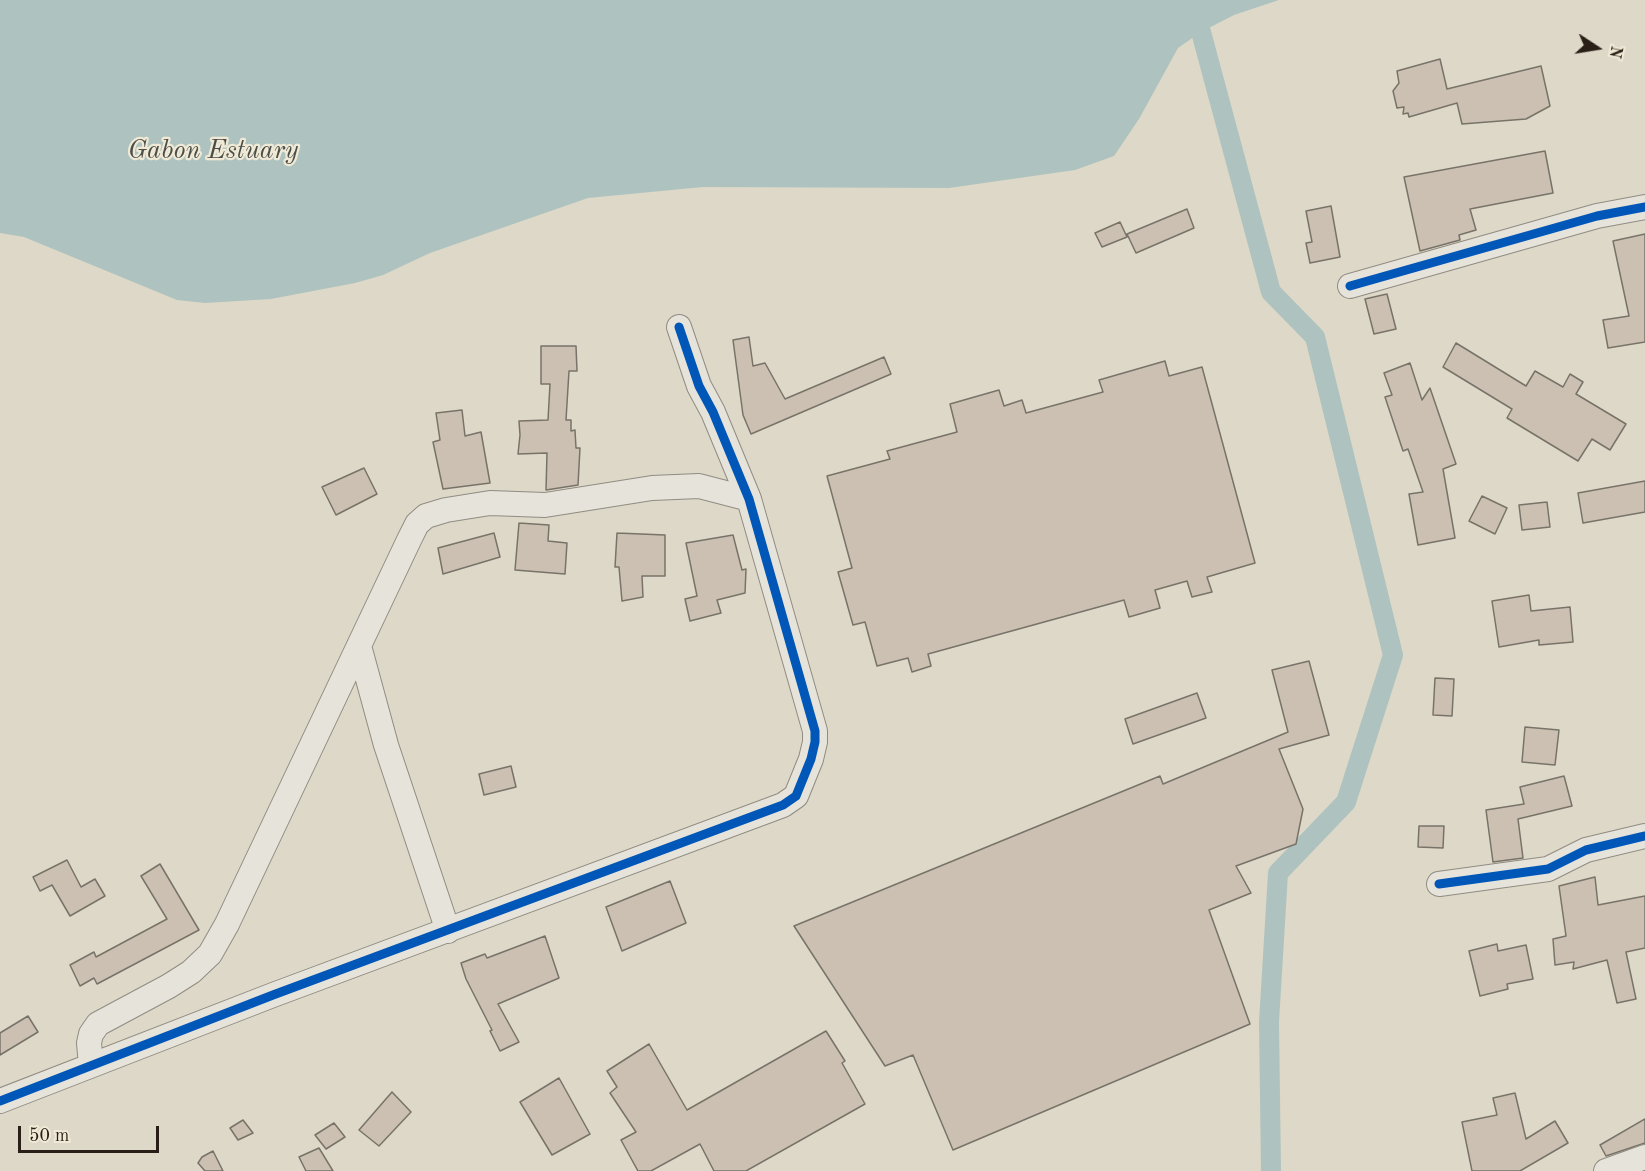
<!DOCTYPE html>
<style>
body{margin:0}
#map{position:relative;width:1645px;height:1171px;overflow:hidden;background:#ded8c8;font-family:"Old Standard TT",serif}
canvas{display:block}
.north{position:absolute;left:1567px;top:18px;width:60px;height:60px;-webkit-text-stroke:4px #efe9d6;paint-order:stroke;rotate:102deg;font-size:16px;font-weight:700;line-height:24px;text-align:center;color:#2a1f16}
.north::after{content:'';display:block;margin:auto;width:21px;height:27px;background:#2a1f16;clip-path:polygon(50% 0,100% 100%,50% 72%,0 100%)}
.scale{position:absolute;left:18px;top:1126px;width:141px;height:27px;box-sizing:border-box;border:3px solid #2a1f16;border-top:0;padding-left:8px;font-size:18px;line-height:21px;white-space:nowrap;color:#2a1f16;-webkit-text-stroke:4px #efe9d6;paint-order:stroke}
</style>
<div id="map">
<canvas width="1645" height="1171"></canvas>
<div class="north">N</div>
<div class="scale">50 m</div>
</div>
<script>
const ctx = document.querySelector('canvas').getContext('2d');
ctx.lineJoin = 'round';
function fillPath(path, color) {
  ctx.fillStyle = color;
  ctx.fill(path, 'evenodd');
}
function shape(rows) {
  const path = new Path2D();
  for (const r of rows) {
    path.moveTo(r[0], r[1]);
    for (let i = 2; i < r.length; i += 2) path.lineTo(r[i], r[i + 1]);
  }
  return path;
}
function stroke(path, color, width, dash) {
  ctx.strokeStyle = color;
  ctx.lineWidth = width;
  ctx.lineCap = dash ? 'butt' : 'round';
  ctx.setLineDash(dash || []);
  ctx.stroke(path);
}
function write(font, color, halo, rows, align = 'center') {
  ctx.font = font + ' "Old Standard TT",serif';
  ctx.lineWidth = 4.5;
  ctx.setLineDash([]);
  ctx.textBaseline = 'middle';
  ctx.strokeStyle = halo;
  ctx.fillStyle = color;
  for (const [text, x, y, turn = 0] of rows) {
    ctx.save();
    ctx.translate(x, y);
    ctx.rotate((+turn || 0) * Math.PI / 180);
    ctx.textAlign = isNaN(turn) ? turn : align;
    if (halo) ctx.strokeText(text, 0, 0);
    ctx.fillText(text, 0, 0);
    ctx.restore();
  }
}
const water = shape([
 [0,0,1279,0,1234,15,1201,32,1178,48,1139,119,1114,156,1075,170,949,188,703,187,588,198,430,253,383,275,355,283,271,299,205,303,177,300,24,237,0,233]
]);
const canal = shape([
 [1201,32,1271,292,1315,337,1393,655,1346,802,1278,873,1269,1022,1271,1171]
]);
const building = shape([
 [1440,59,1447,89,1541,66,1550,106,1526,119,1462,124,1457,103,1409,117,1408,113,1403,114,1404,107,1397,108,1393,91,1399,83,1397,71,1440,59],
 [1545,151,1553,193,1470,209,1476,230,1459,235,1460,240,1420,251,1404,177,1545,151],
 [1331,206,1340,257,1310,263,1306,243,1312,242,1306,211,1331,206],
 [1187,209,1194,228,1136,253,1127,234,1187,209],
 [1120,222,1127,237,1102,247,1095,233,1120,222],
 [1645,234,1645,342,1608,348,1603,320,1629,316,1613,241,1645,234],
 [1387,294,1396,329,1374,334,1365,299,1387,294],
 [749,337,753,366,765,363,785,399,884,357,891,374,751,434,743,415,733,340,749,337],
 [1456,343,1526,386,1535,371,1563,387,1570,374,1583,382,1576,394,1626,424,1610,450,1592,439,1578,461,1507,418,1512,409,1443,367,1456,343],
 [541,346,576,346,577,371,569,371,566,420,571,420,571,431,575,430,576,448,580,448,578,485,546,490,547,453,518,454,520,435,519,421,548,420,550,384,541,384,541,346],
 [1165,361,1169,376,1202,367,1255,563,1207,577,1212,592,1192,597,1187,581,1155,590,1160,608,1129,617,1124,600,928,654,931,666,912,672,908,658,877,666,865,622,853,625,838,572,852,568,827,476,890,459,887,451,957,432,950,404,999,390,1004,406,1022,400,1026,413,1103,392,1099,380,1165,361],
 [1410,363,1422,400,1430,388,1456,464,1443,469,1455,538,1418,545,1409,494,1423,492,1408,449,1403,451,1385,397,1392,395,1384,373,1410,363],
 [462,410,465,436,481,432,490,483,443,489,433,442,440,440,436,413,462,410],
 [364,468,377,494,336,515,322,487,364,468],
 [1645,481,1645,512,1583,523,1578,493,1645,481],
 [1482,496,1507,508,1495,534,1469,521,1482,496],
 [1547,502,1550,527,1522,530,1519,505,1547,502],
 [519,523,549,525,548,541,567,543,565,574,515,570,519,523],
 [494,533,500,557,443,574,438,548,494,533],
 [617,533,665,535,665,576,642,576,643,597,622,601,619,567,615,567,617,533],
 [733,535,742,570,746,569,745,593,717,600,721,613,690,621,685,599,697,596,686,543,733,535],
 [1529,595,1531,611,1570,607,1573,642,1539,645,1539,640,1499,647,1492,601,1529,595],
 [1309,661,1329,735,1279,749,1303,809,1296,844,1236,866,1251,893,1209,910,1250,1024,953,1150,913,1055,885,1066,794,926,1160,776,1163,784,1288,732,1272,670,1309,661],
 [1435,678,1454,679,1452,716,1433,715,1435,678],
 [1197,693,1206,718,1133,744,1125,719,1197,693],
 [1525,727,1559,730,1555,765,1522,762,1525,727],
 [511,766,516,787,484,795,479,774,511,766],
 [1564,776,1572,806,1518,819,1523,858,1493,862,1486,810,1524,804,1520,787,1564,776],
 [1419,826,1444,826,1443,848,1418,847,1419,826],
 [67,860,81,887,95,879,105,896,70,916,52,885,40,891,33,877,67,860],
 [160,864,199,930,97,984,94,978,80,986,70,965,94,952,96,957,167,919,141,876,160,864],
 [1595,877,1598,905,1645,896,1645,948,1626,952,1636,999,1617,1003,1607,960,1573,969,1574,962,1555,965,1553,939,1566,936,1559,886,1595,877],
 [670,881,686,923,622,951,606,907,670,881],
 [545,936,559,978,498,1004,519,1042,500,1051,490,1031,492,1030,466,979,461,963,485,954,487,958,545,936],
 [1497,944,1498,951,1526,945,1533,979,1507,984,1508,989,1480,996,1469,951,1497,944],
 [28,1016,38,1032,0,1055,0,1033,28,1016],
 [826,1031,845,1061,842,1063,865,1104,746,1171,714,1171,700,1144,651,1171,638,1171,621,1140,636,1132,610,1093,617,1087,607,1071,649,1044,687,1110,826,1031],
 [559,1078,590,1134,552,1155,520,1102,559,1078],
 [392,1092,411,1112,379,1146,359,1130,392,1092],
 [1515,1093,1526,1139,1555,1121,1568,1143,1520,1171,1472,1171,1462,1122,1497,1115,1493,1098,1515,1093],
 [1645,1119,1645,1143,1606,1156,1600,1145,1645,1119],
 [243,1120,253,1133,238,1140,230,1128,243,1120],
 [334,1123,345,1137,326,1149,315,1135,334,1123],
 [319,1148,333,1171,306,1171,299,1157,319,1148],
 [213,1151,223,1171,205,1171,198,1163,202,1157,213,1151]
]);
const minor = shape([
 [1350,286,1597,216,1645,207],
 [359,646,386,745,448,931],
 [1439,884,1548,869,1586,850,1645,836],
 [91,1065,89,1043,91,1034,98,1024,169,986,191,972,210,954,227,924,409,540,417,524,426,516,446,510,490,503,545,505,652,488,699,486,749,499],
 [0,1101,273,995,783,805,796,796,811,759,815,742,815,731,749,499,713,412,699,386,679,327],
 [1606,1171,1645,1157]
]);
const cycleway = shape([
 [1350,286,1597,216,1645,207],
 [1439,884,1548,869,1586,850,1645,836],
 [0,1101,273,995,783,805,796,796,811,759,815,742,815,731,749,499,713,412,699,386,679,327]
]);
const waterNames = [
 ["Gabon Estuary",213,151]
];
fillPath(water, '#aec3bf');
stroke(canal, '#aec3bf', 20);
fillPath(building, '#ccc0b2');
stroke(building, '#787369', 1.5);
stroke(minor, '#908c82', 26);
stroke(minor, '#e6e3db', 24);
stroke(cycleway, '#0057b8', 9);
write('italic 26px', '#4b4e48', '#efe9d6', waterNames);
</script>
